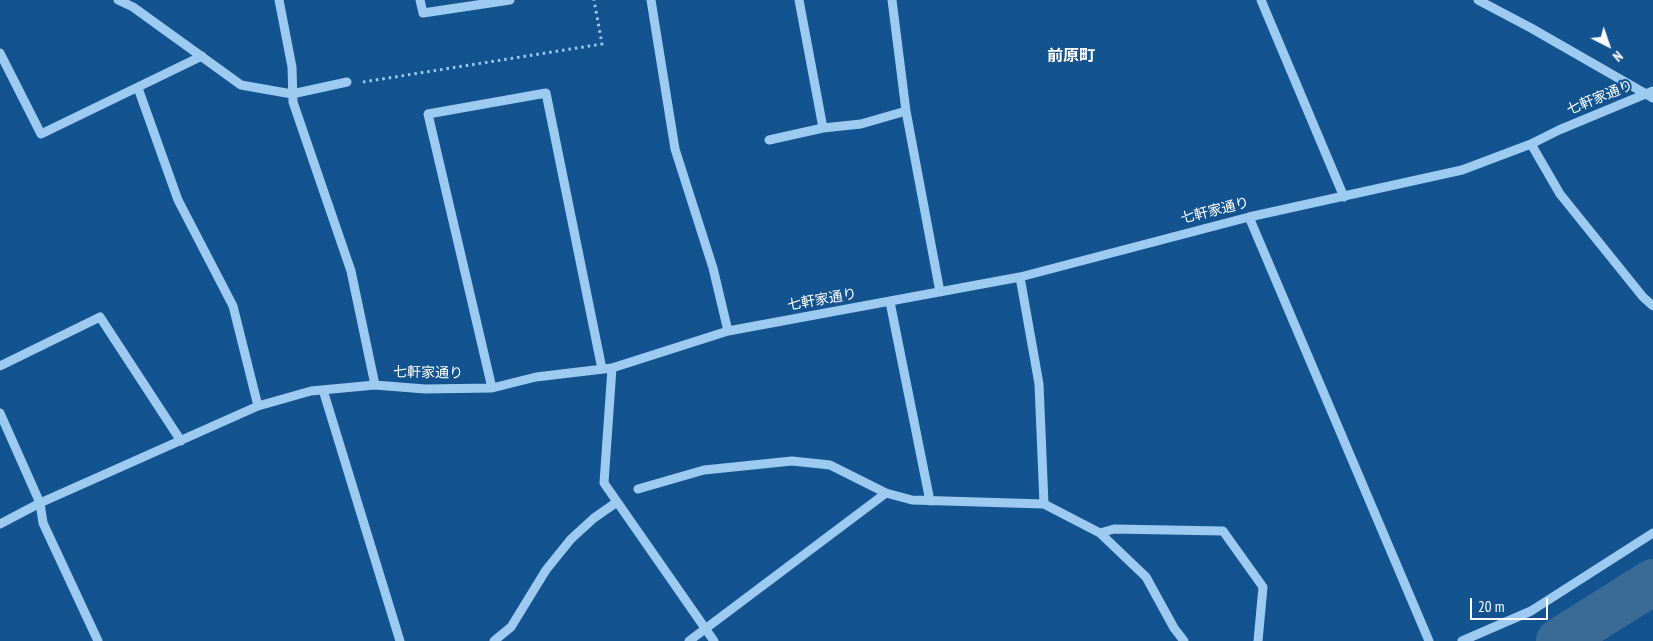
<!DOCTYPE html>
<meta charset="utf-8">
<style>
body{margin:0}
#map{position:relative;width:1653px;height:641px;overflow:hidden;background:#13538f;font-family:"PT Sans Narrow",sans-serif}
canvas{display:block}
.north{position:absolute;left:1583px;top:20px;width:50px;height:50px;-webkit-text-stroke:4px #13538f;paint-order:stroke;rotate:139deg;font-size:14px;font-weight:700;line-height:20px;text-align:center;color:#fff}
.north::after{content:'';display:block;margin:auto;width:18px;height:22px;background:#fff;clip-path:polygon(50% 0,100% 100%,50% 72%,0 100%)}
.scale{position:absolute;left:1470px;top:598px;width:78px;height:22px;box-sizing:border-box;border:2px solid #fff;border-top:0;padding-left:6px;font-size:15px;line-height:18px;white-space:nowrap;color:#fff;-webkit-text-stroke:4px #13538f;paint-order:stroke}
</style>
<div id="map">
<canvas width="1653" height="641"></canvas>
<div class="north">N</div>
<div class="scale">20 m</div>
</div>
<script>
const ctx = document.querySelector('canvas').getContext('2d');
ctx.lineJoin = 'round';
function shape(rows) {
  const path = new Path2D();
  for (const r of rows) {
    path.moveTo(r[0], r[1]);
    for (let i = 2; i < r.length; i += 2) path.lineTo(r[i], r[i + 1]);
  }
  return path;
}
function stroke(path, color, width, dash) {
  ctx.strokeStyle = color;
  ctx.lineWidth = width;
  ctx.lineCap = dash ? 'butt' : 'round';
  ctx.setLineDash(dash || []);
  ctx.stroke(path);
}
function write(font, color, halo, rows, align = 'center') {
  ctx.font = font + ' "PT Sans Narrow","Noto Sans JP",sans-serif';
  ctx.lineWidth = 4;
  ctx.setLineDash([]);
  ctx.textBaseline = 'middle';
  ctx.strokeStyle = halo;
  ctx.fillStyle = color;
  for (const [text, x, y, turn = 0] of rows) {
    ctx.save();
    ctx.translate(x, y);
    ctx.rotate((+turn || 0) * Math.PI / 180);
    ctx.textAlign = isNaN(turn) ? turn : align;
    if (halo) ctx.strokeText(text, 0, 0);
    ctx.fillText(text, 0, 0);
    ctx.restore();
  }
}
const river = shape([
 [1559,641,1653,582]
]);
const path = shape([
 [363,82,602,44,594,0]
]);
const minor = shape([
 [118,0,133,7,241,85,292,94,347,82],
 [279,0,292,67,293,102,351,271,375,385],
 [420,0,423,13,510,0],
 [651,0,675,149,713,268,728,331],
 [799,0,823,128],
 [892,0,906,111,940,292],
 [1261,0,1344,197],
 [1478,0,1531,28,1653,98],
 [0,53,41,134,202,56],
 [138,88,178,200,233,306,258,406],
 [769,140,823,128,861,124,906,111],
 [1531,144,1560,194,1643,297,1653,306],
 [1249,217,1429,641],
 [1020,277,1039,384,1044,504],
 [890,302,930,501],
 [0,366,100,317,181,441],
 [612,368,604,483,714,641],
 [492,388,428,114,546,93,602,369],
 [323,390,400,641],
 [0,413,40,503,43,523,98,641],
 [638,489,704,470,792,461,830,465,886,493,912,500,1044,504,1100,533,1146,577,1174,628,1184,641],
 [0,524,40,503,258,406,311,391,375,385,425,389,492,388,536,377,612,368,728,331,1020,277,1249,217,1462,170,1531,144,1559,130,1653,91],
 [1100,533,1114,529,1223,531,1263,587,1258,641],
 [494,641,511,627,546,570,571,539,594,518,617,502],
 [689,641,886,493],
 [1462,641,1531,611,1653,533]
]);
const streetNames = [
 ["七軒家通り",1600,98,-22],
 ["七軒家通り",1215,211,-14],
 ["七軒家通り",822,300,-10],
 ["七軒家通り",428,373,1]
];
const quarterNames = [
 ["前原町",1071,56]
];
stroke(river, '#3a6a96', 46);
stroke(path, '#9dcaf1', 3, [2.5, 4]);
stroke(minor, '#9dcaf1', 9);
write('14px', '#fff', '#13538f', streetNames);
write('bold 16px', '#fff', '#13538f', quarterNames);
</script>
